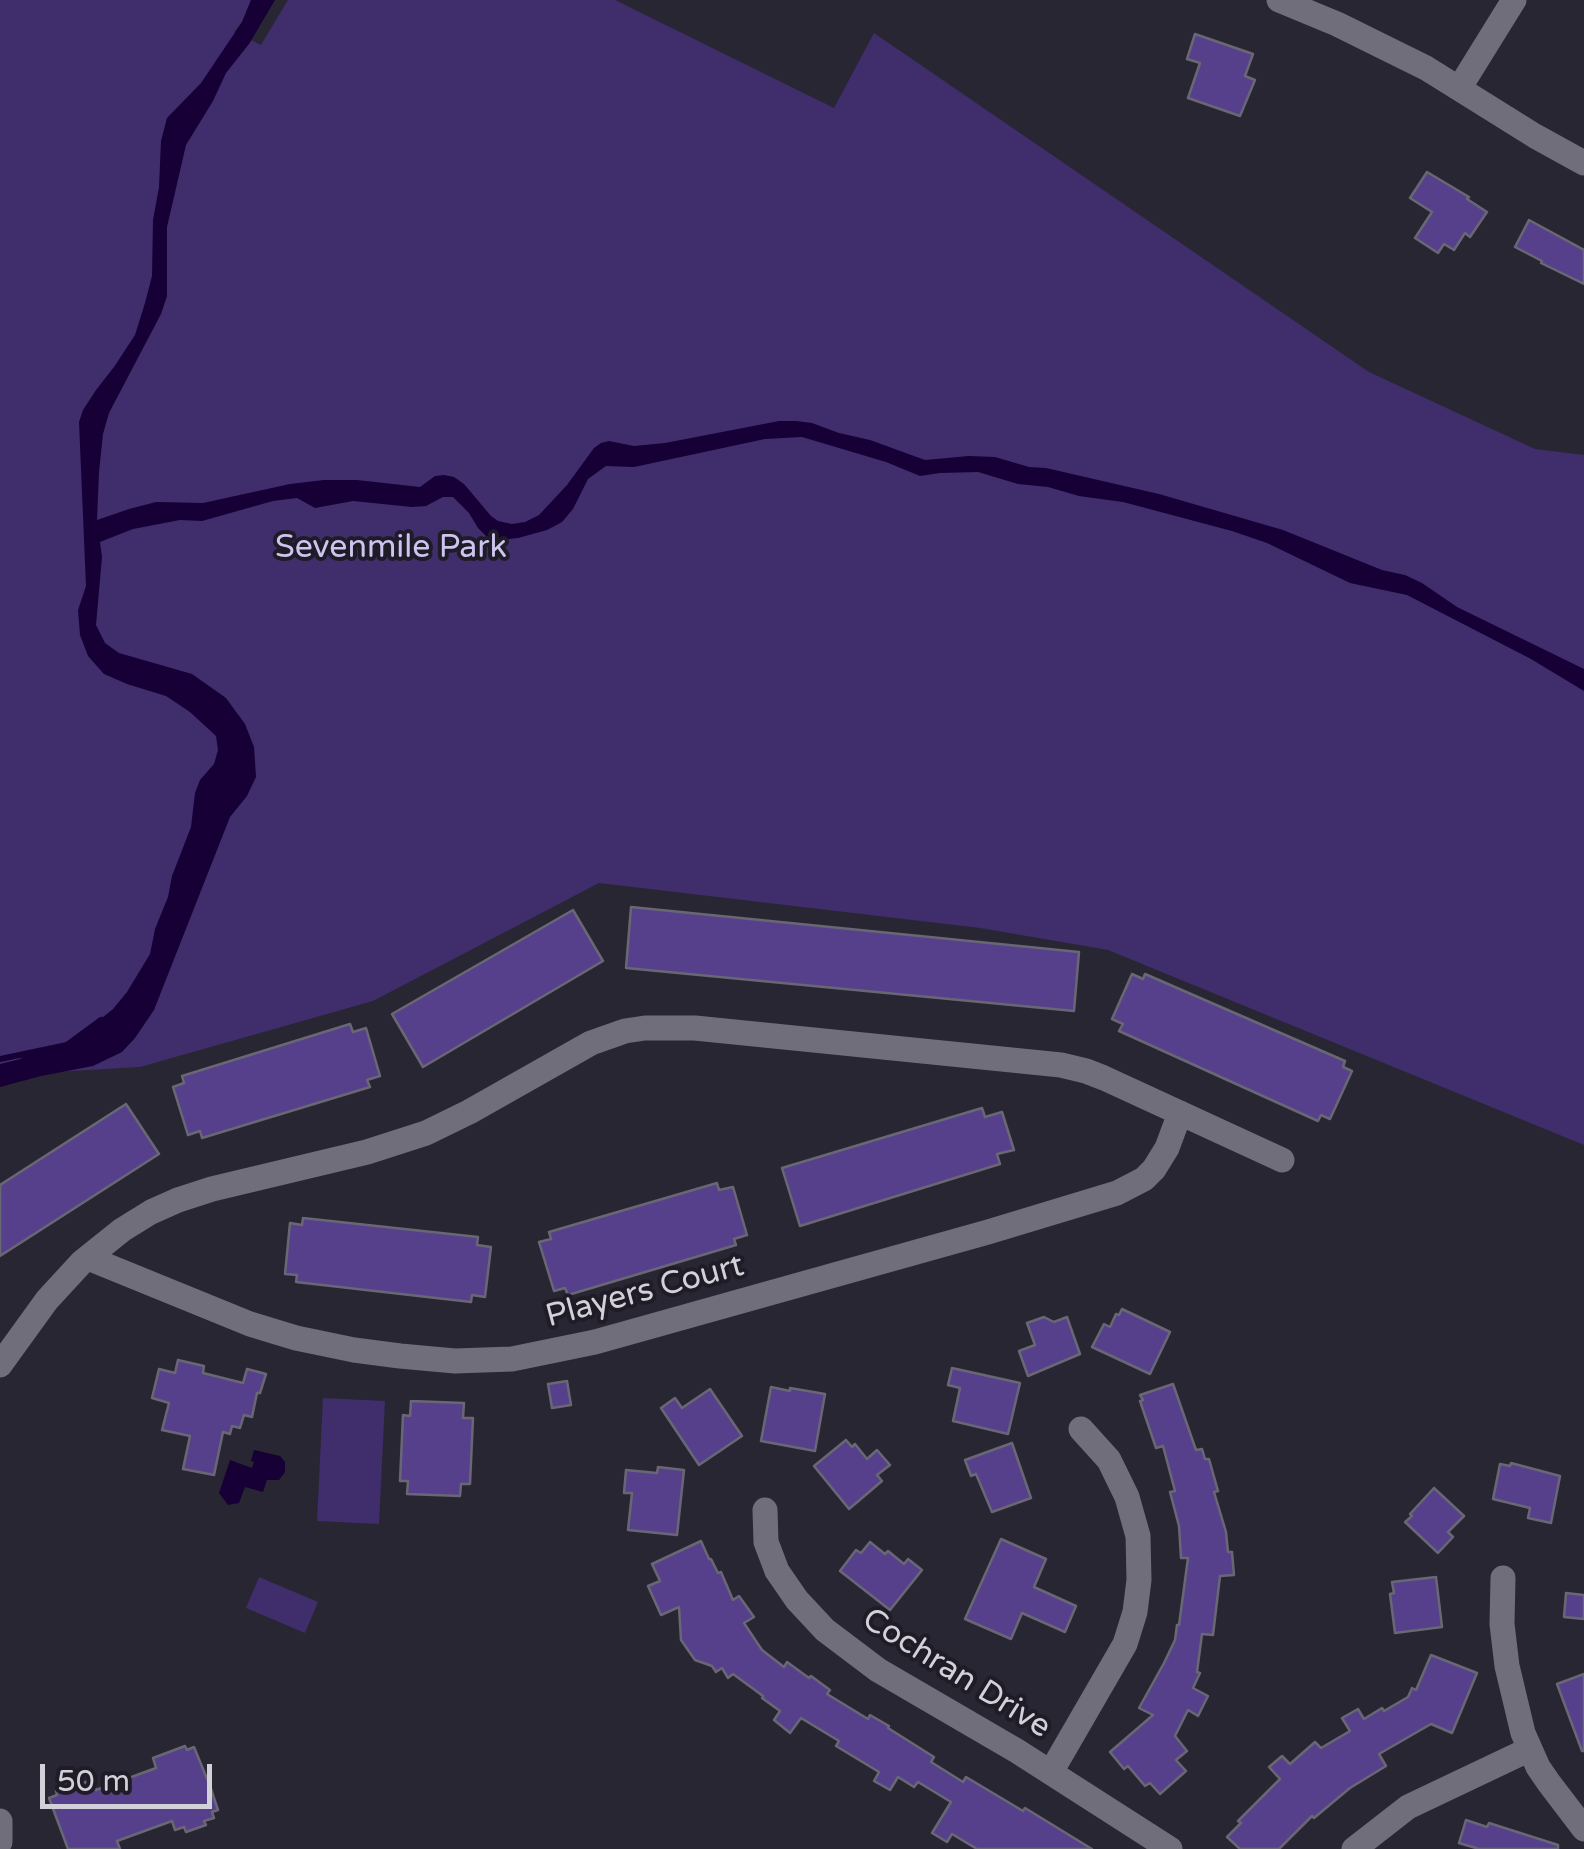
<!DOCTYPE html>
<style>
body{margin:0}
#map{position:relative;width:1584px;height:1849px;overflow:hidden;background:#282632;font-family:"Varela Round",sans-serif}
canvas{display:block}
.scale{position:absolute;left:40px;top:1764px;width:172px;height:45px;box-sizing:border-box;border:5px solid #d2d1d9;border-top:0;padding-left:12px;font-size:30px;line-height:35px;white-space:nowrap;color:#d2d1d9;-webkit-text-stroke:8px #1f1c28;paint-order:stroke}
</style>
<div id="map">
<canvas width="1584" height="1849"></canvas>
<div class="scale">50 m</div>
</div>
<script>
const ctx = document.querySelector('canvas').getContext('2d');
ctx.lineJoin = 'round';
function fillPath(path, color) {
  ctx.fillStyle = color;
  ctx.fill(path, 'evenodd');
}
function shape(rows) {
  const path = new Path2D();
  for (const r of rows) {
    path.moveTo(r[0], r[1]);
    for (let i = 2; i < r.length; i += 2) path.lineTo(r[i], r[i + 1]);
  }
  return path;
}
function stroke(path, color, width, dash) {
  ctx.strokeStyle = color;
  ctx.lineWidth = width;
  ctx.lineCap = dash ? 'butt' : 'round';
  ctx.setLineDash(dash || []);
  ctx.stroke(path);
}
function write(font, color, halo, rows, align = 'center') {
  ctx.font = font + ' "Varela Round",sans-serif';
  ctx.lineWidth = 8;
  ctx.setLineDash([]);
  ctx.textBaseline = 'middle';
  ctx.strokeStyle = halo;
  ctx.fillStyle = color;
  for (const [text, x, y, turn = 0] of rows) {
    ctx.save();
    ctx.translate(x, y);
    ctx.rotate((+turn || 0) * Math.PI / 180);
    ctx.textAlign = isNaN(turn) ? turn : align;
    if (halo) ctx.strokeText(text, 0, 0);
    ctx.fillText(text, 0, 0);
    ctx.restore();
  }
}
const green = shape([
 [0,0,251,0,242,22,234,32,261,45,288,0,615,0,834,108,874,33,1369,372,1535,449,1584,455,1584,1145,1108,950,980,928,599,883,373,1001,140,1067,0,1075],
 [323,1398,385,1401,379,1524,317,1521],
 [259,1577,318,1602,305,1633,246,1608]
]);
const water = shape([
 [251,0,275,0,249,44,226,73,213,101,186,145,167,227,167,296,161,314,109,413,103,434,99,472,97,520,129,509,156,502,203,503,290,484,324,480,357,480,420,487,435,476,444,475,454,477,464,484,491,516,498,521,512,524,525,522,539,515,567,485,594,448,601,443,609,441,634,446,665,443,779,421,796,421,812,423,839,433,870,440,925,460,969,456,995,457,1029,467,1046,468,1159,494,1283,530,1382,570,1405,575,1422,583,1457,607,1584,669,1584,691,1531,659,1407,595,1350,583,1267,543,1232,531,1123,502,1079,496,1048,487,1018,484,978,472,940,473,920,476,886,462,802,437,765,439,634,467,606,466,588,479,573,509,562,522,547,530,518,538,500,540,486,536,478,528,469,513,453,497,443,497,426,506,412,507,353,501,315,508,297,498,273,501,202,521,180,520,133,529,100,542,102,557,96,625,105,643,119,653,192,674,226,698,245,724,254,747,256,777,247,796,230,817,154,1010,135,1038,122,1052,93,1066,41,1076,0,1087,0,1064,20,1059,36,1049,54,1049,72,1042,113,1009,127,992,150,954,155,929,168,897,172,876,191,827,195,793,200,780,214,764,218,750,216,736,190,712,166,696,127,684,104,674,88,656,80,635,78,610,86,586,79,422,83,410,96,390,114,367,135,335,145,303,152,276,153,220,159,187,161,141,167,118,201,83,242,22],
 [254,1450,280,1456,285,1462,285,1472,279,1480,267,1480,263,1492,245,1487,239,1503,228,1505,219,1493,230,1460,252,1468,254,1462,251,1461]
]);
const stream = shape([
 [0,1059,67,1045,101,1020]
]);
const building = shape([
 [1195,34,1253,54,1245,76,1255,80,1240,116,1188,98,1200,63,1187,59,1195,34],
 [1427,172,1469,197,1467,199,1487,212,1470,237,1465,233,1454,250,1444,244,1438,253,1415,238,1432,212,1410,198,1427,172],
 [1529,220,1584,250,1584,284,1541,263,1542,261,1515,247,1529,220],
 [631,907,1079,952,1074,1011,626,968,631,907],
 [573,910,603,961,423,1067,392,1014,573,910],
 [1132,974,1143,979,1145,974,1345,1061,1343,1067,1352,1071,1330,1119,1321,1115,1318,1121,1119,1031,1123,1024,1112,1019,1132,974],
 [350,1024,353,1032,366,1028,380,1076,367,1080,370,1087,202,1138,200,1131,188,1135,173,1087,184,1083,182,1076,350,1024],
 [126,1104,159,1154,0,1256,0,1185,126,1104],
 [982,1108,985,1117,1002,1112,1014,1150,997,1154,1000,1164,800,1226,782,1168,982,1108],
 [717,1183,719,1190,733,1187,747,1235,734,1239,736,1245,568,1295,565,1288,554,1291,539,1242,551,1239,549,1232,717,1183],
 [303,1218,478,1237,477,1245,491,1247,485,1297,472,1295,471,1302,296,1282,297,1275,285,1274,290,1223,302,1225,303,1218],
 [1122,1309,1170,1332,1150,1374,1092,1347,1104,1324,1110,1327,1116,1314,1119,1315,1122,1309],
 [1044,1317,1054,1322,1067,1317,1080,1354,1028,1376,1019,1351,1035,1345,1027,1323,1044,1317],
 [178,1360,204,1366,203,1373,243,1383,247,1369,266,1374,260,1393,257,1393,252,1417,244,1415,240,1428,232,1426,230,1434,223,1432,214,1475,183,1469,190,1436,162,1430,169,1403,152,1398,159,1369,175,1373,178,1360],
 [952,1368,1020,1383,1008,1434,953,1421,960,1388,948,1385,952,1368],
 [567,1381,571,1405,552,1408,548,1384,567,1381],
 [1173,1384,1196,1450,1202,1449,1205,1459,1209,1459,1218,1491,1214,1492,1226,1532,1228,1552,1232,1552,1234,1575,1220,1576,1213,1635,1202,1634,1197,1672,1200,1673,1193,1688,1208,1696,1198,1716,1188,1710,1175,1736,1187,1751,1176,1760,1186,1771,1160,1794,1150,1783,1145,1786,1128,1766,1124,1769,1110,1752,1153,1715,1139,1708,1164,1663,1175,1640,1177,1625,1179,1625,1188,1558,1181,1558,1179,1526,1170,1492,1175,1491,1163,1446,1156,1448,1140,1401,1143,1400,1140,1395,1173,1384],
 [771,1387,790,1391,790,1388,825,1394,815,1451,761,1441,771,1387],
 [710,1389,742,1436,699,1465,661,1408,675,1398,682,1408,710,1389],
 [411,1401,464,1403,463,1418,473,1418,470,1484,461,1484,460,1496,407,1494,408,1481,400,1481,403,1415,410,1416,411,1401],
 [846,1440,852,1447,855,1444,867,1459,877,1450,890,1465,877,1475,882,1481,849,1509,814,1466,846,1440],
 [1012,1443,1031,1498,992,1512,976,1474,971,1476,965,1460,1012,1443],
 [1511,1463,1560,1476,1551,1523,1528,1518,1530,1508,1493,1499,1500,1464,1510,1466,1511,1463],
 [658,1467,684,1470,677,1535,628,1530,632,1493,624,1493,626,1470,657,1473,658,1467],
 [1434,1488,1464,1516,1448,1532,1453,1537,1438,1553,1405,1522,1412,1516,1410,1514,1434,1488],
 [1001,1539,1046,1559,1034,1587,1076,1606,1065,1632,1022,1613,1011,1639,965,1619,1001,1539],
 [701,1541,709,1559,711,1559,718,1573,721,1572,733,1600,739,1596,754,1617,744,1623,762,1650,784,1667,787,1662,809,1678,811,1676,830,1690,827,1694,868,1719,870,1715,889,1726,888,1728,934,1757,931,1762,963,1782,966,1777,1023,1811,1025,1808,1092,1849,977,1849,952,1834,947,1842,932,1833,951,1802,918,1782,914,1787,898,1777,890,1790,874,1781,879,1772,836,1746,839,1741,801,1718,790,1733,774,1720,780,1711,762,1698,763,1696,733,1674,728,1678,722,1668,716,1672,712,1666,695,1660,681,1640,679,1607,661,1615,648,1586,660,1581,652,1564,701,1541],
 [870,1542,885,1554,888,1551,904,1564,908,1559,922,1570,890,1610,840,1571,856,1550,861,1553,870,1542],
 [1436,1577,1442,1627,1395,1633,1390,1594,1394,1593,1392,1582,1436,1577],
 [1566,1593,1584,1595,1584,1619,1564,1617,1566,1593],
 [1431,1655,1477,1673,1452,1733,1431,1724,1379,1754,1386,1766,1350,1788,1314,1818,1312,1816,1279,1849,1240,1849,1227,1837,1241,1823,1238,1821,1280,1779,1269,1767,1282,1756,1290,1764,1315,1742,1321,1748,1350,1731,1342,1718,1358,1709,1364,1719,1382,1708,1384,1711,1408,1697,1412,1688,1416,1690,1431,1655],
 [1584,1674,1584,1751,1582,1751,1557,1684,1584,1674],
 [185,1746,187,1750,194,1747,210,1786,218,1810,212,1812,214,1818,204,1821,206,1825,186,1832,184,1827,175,1830,172,1821,117,1841,120,1849,68,1849,49,1798,57,1795,56,1791,66,1787,64,1784,81,1778,83,1783,92,1780,96,1790,156,1768,153,1758,185,1746],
 [1466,1820,1487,1827,1489,1823,1558,1845,1558,1849,1479,1849,1459,1843,1466,1820]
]);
const minor = shape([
 [1279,0,1337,24,1426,68,1535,136,1584,163],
 [1460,87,1514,0],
 [88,1258,250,1324,296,1338,354,1350,400,1356,455,1361,512,1359,595,1342,988,1232,1117,1193,1144,1179,1154,1169,1167,1148,1180,1113],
 [0,1365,47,1300,82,1262,122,1230,151,1212,178,1200,212,1189,367,1152,426,1133,469,1112,591,1043,625,1031,645,1028,695,1028,1061,1065,1086,1071,1104,1078,1282,1160],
 [765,1510,766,1542,777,1571,797,1600,825,1630,878,1670,1017,1751,1170,1849],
 [1503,1578,1502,1624,1507,1666,1523,1733,1538,1767,1549,1783,1584,1829],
 [1051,1772,1125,1644,1135,1612,1139,1580,1138,1536,1127,1497,1109,1460,1081,1429],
 [0,1821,0,1842],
 [1354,1849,1408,1807,1530,1749]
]);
const parkNames = [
 ["Sevenmile Park",391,549]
];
const streetNames = [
 ["Players Court",645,1292,-15],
 ["Cochran Drive",956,1674,32]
];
fillPath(green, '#402d6c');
fillPath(water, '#160035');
stroke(stream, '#160035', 6);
fillPath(building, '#56408c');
stroke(building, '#696774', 2.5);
stroke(minor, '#716e7c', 25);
write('32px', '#cdc4ef', '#1f1c28', parkNames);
write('32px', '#d2d1d9', '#1f1c28', streetNames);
</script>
